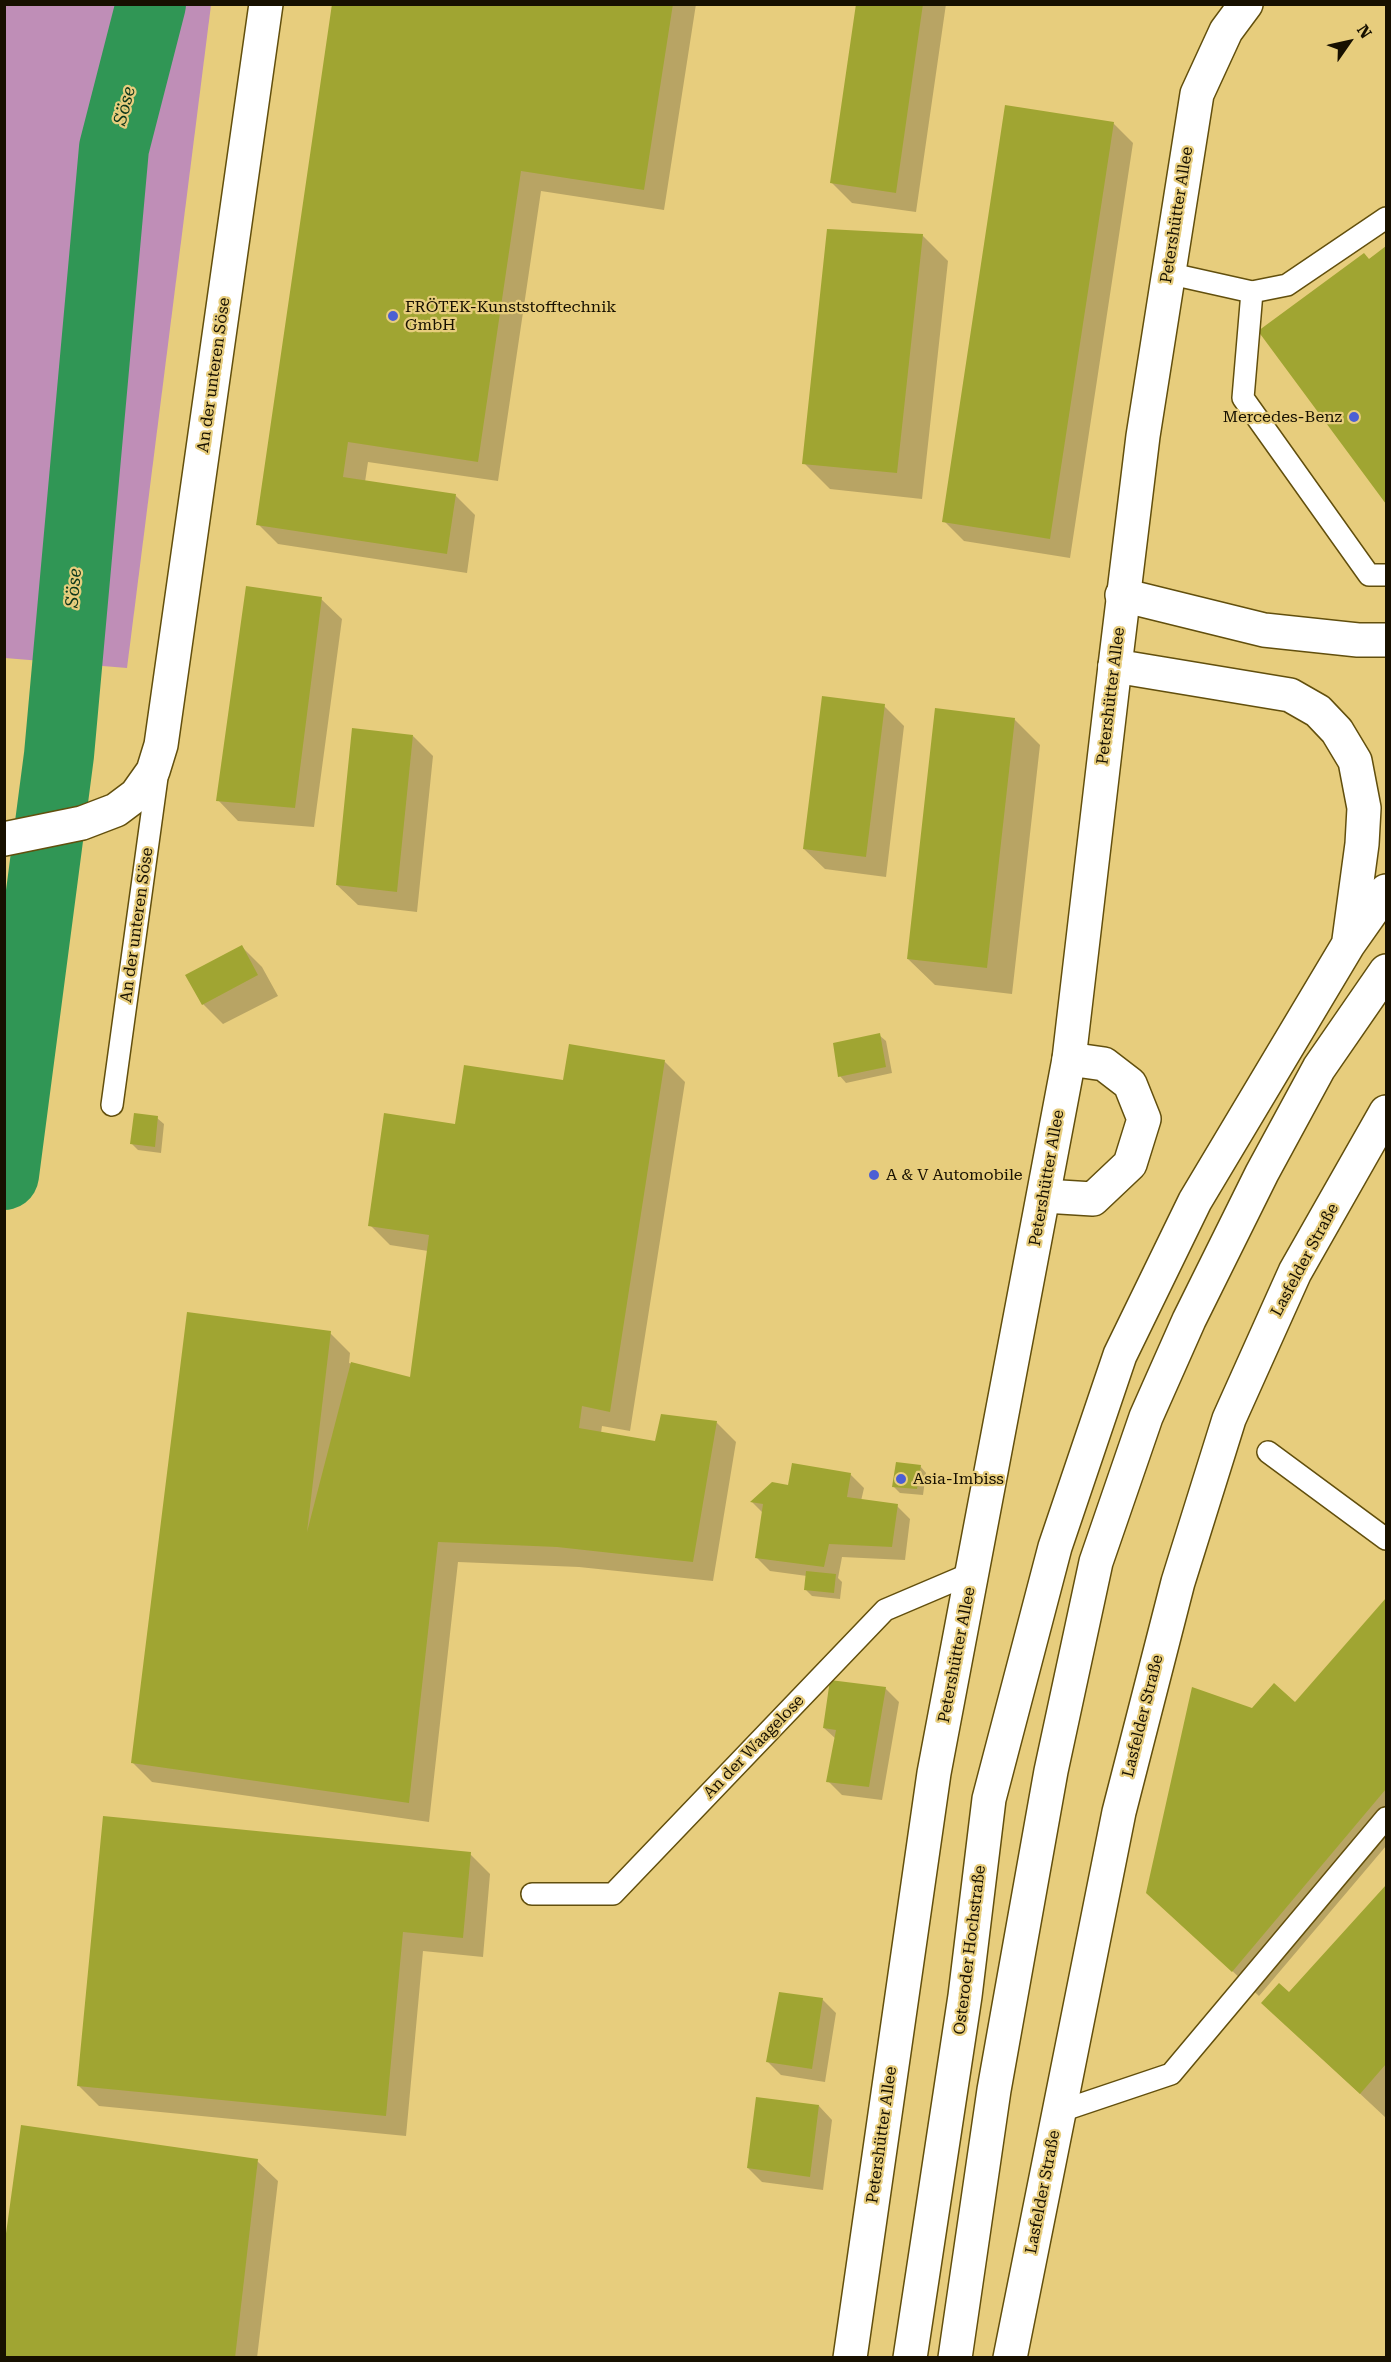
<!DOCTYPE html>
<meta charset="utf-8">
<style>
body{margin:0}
#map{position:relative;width:1391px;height:2362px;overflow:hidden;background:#e7cd7d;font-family:"Roboto Serif",serif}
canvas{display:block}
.frame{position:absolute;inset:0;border:6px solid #171000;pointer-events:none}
.north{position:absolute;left:1319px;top:12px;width:60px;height:60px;-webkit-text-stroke:4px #e7cd7d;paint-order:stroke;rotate:56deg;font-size:16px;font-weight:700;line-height:24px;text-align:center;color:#171000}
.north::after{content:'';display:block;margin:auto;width:21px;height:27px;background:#171000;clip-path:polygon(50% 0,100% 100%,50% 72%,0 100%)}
</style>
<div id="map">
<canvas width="1391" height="2362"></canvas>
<div class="frame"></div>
<div class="north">N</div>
</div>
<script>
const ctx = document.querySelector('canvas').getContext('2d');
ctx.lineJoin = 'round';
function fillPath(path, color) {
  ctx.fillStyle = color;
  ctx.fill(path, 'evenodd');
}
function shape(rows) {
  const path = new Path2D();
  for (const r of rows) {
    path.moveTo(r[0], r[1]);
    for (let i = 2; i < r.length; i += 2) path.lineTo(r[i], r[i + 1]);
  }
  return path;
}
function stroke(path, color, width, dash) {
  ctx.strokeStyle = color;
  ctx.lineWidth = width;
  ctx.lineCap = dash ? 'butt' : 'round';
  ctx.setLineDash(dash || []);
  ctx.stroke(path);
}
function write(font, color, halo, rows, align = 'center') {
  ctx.font = font + ' "Roboto Serif",serif';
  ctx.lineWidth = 4.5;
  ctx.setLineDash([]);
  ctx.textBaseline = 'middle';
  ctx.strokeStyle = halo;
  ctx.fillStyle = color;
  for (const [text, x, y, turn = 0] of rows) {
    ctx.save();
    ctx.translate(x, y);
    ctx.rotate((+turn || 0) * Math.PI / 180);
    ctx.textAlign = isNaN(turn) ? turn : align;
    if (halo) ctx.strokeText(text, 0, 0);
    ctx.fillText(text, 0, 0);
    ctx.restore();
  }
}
const green = shape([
 [4,5,211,5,127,668,5,658]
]);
const shadow = shape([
 [334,4,696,4,664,210,541,191,498,481,368,462,365,482,455,495,475,515,467,573,278,544,258,524],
 [857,4,946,4,916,212,852,203,832,183],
 [1113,123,1133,143,1070,558,964,541,944,521],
 [922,235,948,261,922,499,830,489,804,463],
 [1386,248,1386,502,1260,331],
 [321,599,342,619,314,827,238,821,218,800],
 [884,706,904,726,886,877,825,869,804,849],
 [1014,719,1040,745,1012,994,935,985,908,959],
 [413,736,433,756,417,912,358,905,337,885],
 [242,947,262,967,278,996,223,1024,203,1004],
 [879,1035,886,1041,892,1073,846,1083,840,1076],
 [664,1061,685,1082,630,1431,602,1426,601,1433,656,1443,716,1422,736,1442,713,1581,579,1567,458,1562,429,1822,152,1782,132,1762,330,1333,350,1353,349,1363,411,1379,428,1251,390,1245,370,1225,456,1126,565,1081],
 [157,1118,164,1124,161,1153,138,1150,132,1144],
 [920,1466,926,1473,923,1495,900,1493,893,1486],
 [850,1474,864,1488,861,1501,897,1506,910,1519,905,1560,842,1557,838,1578,842,1582,840,1599,812,1596,806,1590,807,1576,770,1571,756,1557,763,1513,752,1502,790,1486],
 [1386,1601,1386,1846,1259,1996,1148,1892,1252,1710,1295,1704],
 [885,1688,899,1702,882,1800,842,1795,828,1781,836,1739,824,1728],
 [470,1854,490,1874,483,1957,423,1951,406,2136,99,2106,79,2086],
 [1386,1887,1386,2118,1263,2003,1289,1994],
 [822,1999,836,2013,825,2082,781,2075,768,2062],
 [819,2106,832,2120,823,2190,762,2182,748,2168],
 [257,2161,278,2181,257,2358,4,2358]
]);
const stream = shape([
 [4,1094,15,1094]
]);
const river = shape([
 [4,1175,59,755,114,148,151,4]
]);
const building = shape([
 [332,4,673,4,644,190,521,171,478,462,348,442,343,477,456,494,447,554,256,525],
 [856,4,923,4,896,193,830,183],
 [1005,105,1114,122,1050,539,942,522],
 [827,229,923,234,897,473,802,464],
 [1386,246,1386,504,1258,331,1364,253,1369,259],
 [246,586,322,597,295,808,216,801],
 [822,696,885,704,866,857,803,849],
 [935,708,1015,718,987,968,907,959],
 [352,728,413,735,397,892,336,885],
 [242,945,258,975,202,1005,185,975],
 [880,1033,886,1067,838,1077,833,1043],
 [569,1044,665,1060,610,1412,582,1406,579,1428,655,1441,661,1414,717,1421,693,1562,557,1547,438,1542,409,1803,131,1763,187,1312,331,1331,307,1532,351,1362,410,1377,429,1235,368,1226,384,1113,455,1124,464,1065,563,1080],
 [134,1113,158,1116,155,1147,130,1144],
 [896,1462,921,1465,917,1489,892,1487],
 [792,1463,851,1473,847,1497,898,1504,892,1547,829,1544,824,1567,755,1558,763,1504,750,1502,772,1482,788,1485],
 [806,1571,836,1574,834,1593,804,1590],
 [1386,1598,1386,1789,1232,1972,1146,1893,1192,1687,1252,1708,1274,1683,1295,1702],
 [830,1680,886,1687,869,1787,826,1782,836,1730,823,1728],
 [103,1816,471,1852,463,1938,403,1932,386,2116,77,2086],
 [1386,1885,1386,2064,1360,2094,1261,2003,1279,1983,1289,1992],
 [779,1992,823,1998,812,2069,766,2062],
 [756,2097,819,2105,810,2177,747,2168],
 [21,2125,258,2159,235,2358,4,2358,4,2248]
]);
const service = shape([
 [1167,273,1252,292,1287,285,1386,218],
 [1252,292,1243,398,1369,575,1386,575],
 [112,1105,158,770],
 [1268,1452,1386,1539],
 [532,1894,613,1894,885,1610,972,1573],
 [1058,2112,1171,2074,1386,1818]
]);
const minor = shape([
 [4,839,82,823,116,810,136,795,153,771,161,745,266,4],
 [1044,1196,1093,1199,1130,1164,1144,1119,1130,1084,1104,1064,1069,1059],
 [1010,2358,1119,1812,1178,1582,1229,1419,1295,1272,1386,1112]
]);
const tertiary = shape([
 [1115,666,1143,436,1197,94,1226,31,1246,4]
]);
const secondary = shape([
 [850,2358,934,1773,1069,1059,1115,666]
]);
const trunk = shape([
 [1122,595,1264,630,1358,640,1386,640],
 [1115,666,1290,695,1318,711,1337,731,1355,761,1364,808,1362,844,1349,940],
 [910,2358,965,1996,989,1799,1055,1547,1120,1355,1195,1201,1348,945,1386,891],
 [955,2358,994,2090,1051,1771,1096,1562,1146,1417,1189,1320,1262,1173,1319,1068,1386,971]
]);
const markers = [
 [393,316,6,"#4b5fd4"],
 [1354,417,6,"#4b5fd4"],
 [874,1175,6,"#4b5fd4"],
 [901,1479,6,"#4b5fd4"]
];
const streetNames = [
 ["Petershütter Allee",1177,215,-81],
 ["An der unteren Söse",214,375,-82],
 ["Petershütter Allee",1111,696,-83],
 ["An der unteren Söse",137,925,-82],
 ["Petershütter Allee",1047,1178,-80],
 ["Lasfelder Straße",1305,1260,-62],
 ["Petershütter Allee",957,1655,-79],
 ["Lasfelder Straße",1143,1716,-76],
 ["An der Waagelose",754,1747,-46],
 ["Osteroder Hochstraße",970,1950,-83],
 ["Petershütter Allee",882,2135,-82],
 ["Lasfelder Straße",1043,2192,-79]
];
const poiNames = [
 ["FRÖTEK-Kunststofftechnik",405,307],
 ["GmbH",405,325],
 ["Mercedes-Benz",1342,417,"right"],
 ["A & V Automobile",886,1175],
 ["Asia-Imbiss",913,1479]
];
const waterNames = [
 ["Söse",125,106,-75],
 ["Söse",74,588,-85]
];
fillPath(green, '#bf8eb7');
fillPath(shadow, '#0003');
stroke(stream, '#286e3c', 12);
stroke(river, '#309655', 70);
fillPath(building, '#a0a532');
stroke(service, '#624f0d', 24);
stroke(minor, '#624f0d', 36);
stroke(tertiary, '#624f0d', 36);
stroke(secondary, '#624f0d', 36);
stroke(trunk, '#624f0d', 36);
stroke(service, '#fff', 21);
stroke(minor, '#fff', 33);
stroke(tertiary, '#fff', 33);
stroke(secondary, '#fff', 33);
stroke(trunk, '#fff', 33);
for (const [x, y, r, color] of markers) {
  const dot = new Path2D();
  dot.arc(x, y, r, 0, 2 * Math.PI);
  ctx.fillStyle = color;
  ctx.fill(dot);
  stroke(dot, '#e7cd7d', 2);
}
write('16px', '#171000', '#e7cd7d', streetNames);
write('16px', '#171000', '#e7cd7d', poiNames, 'left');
write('italic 18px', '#0c361b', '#e7cd7d', waterNames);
</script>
